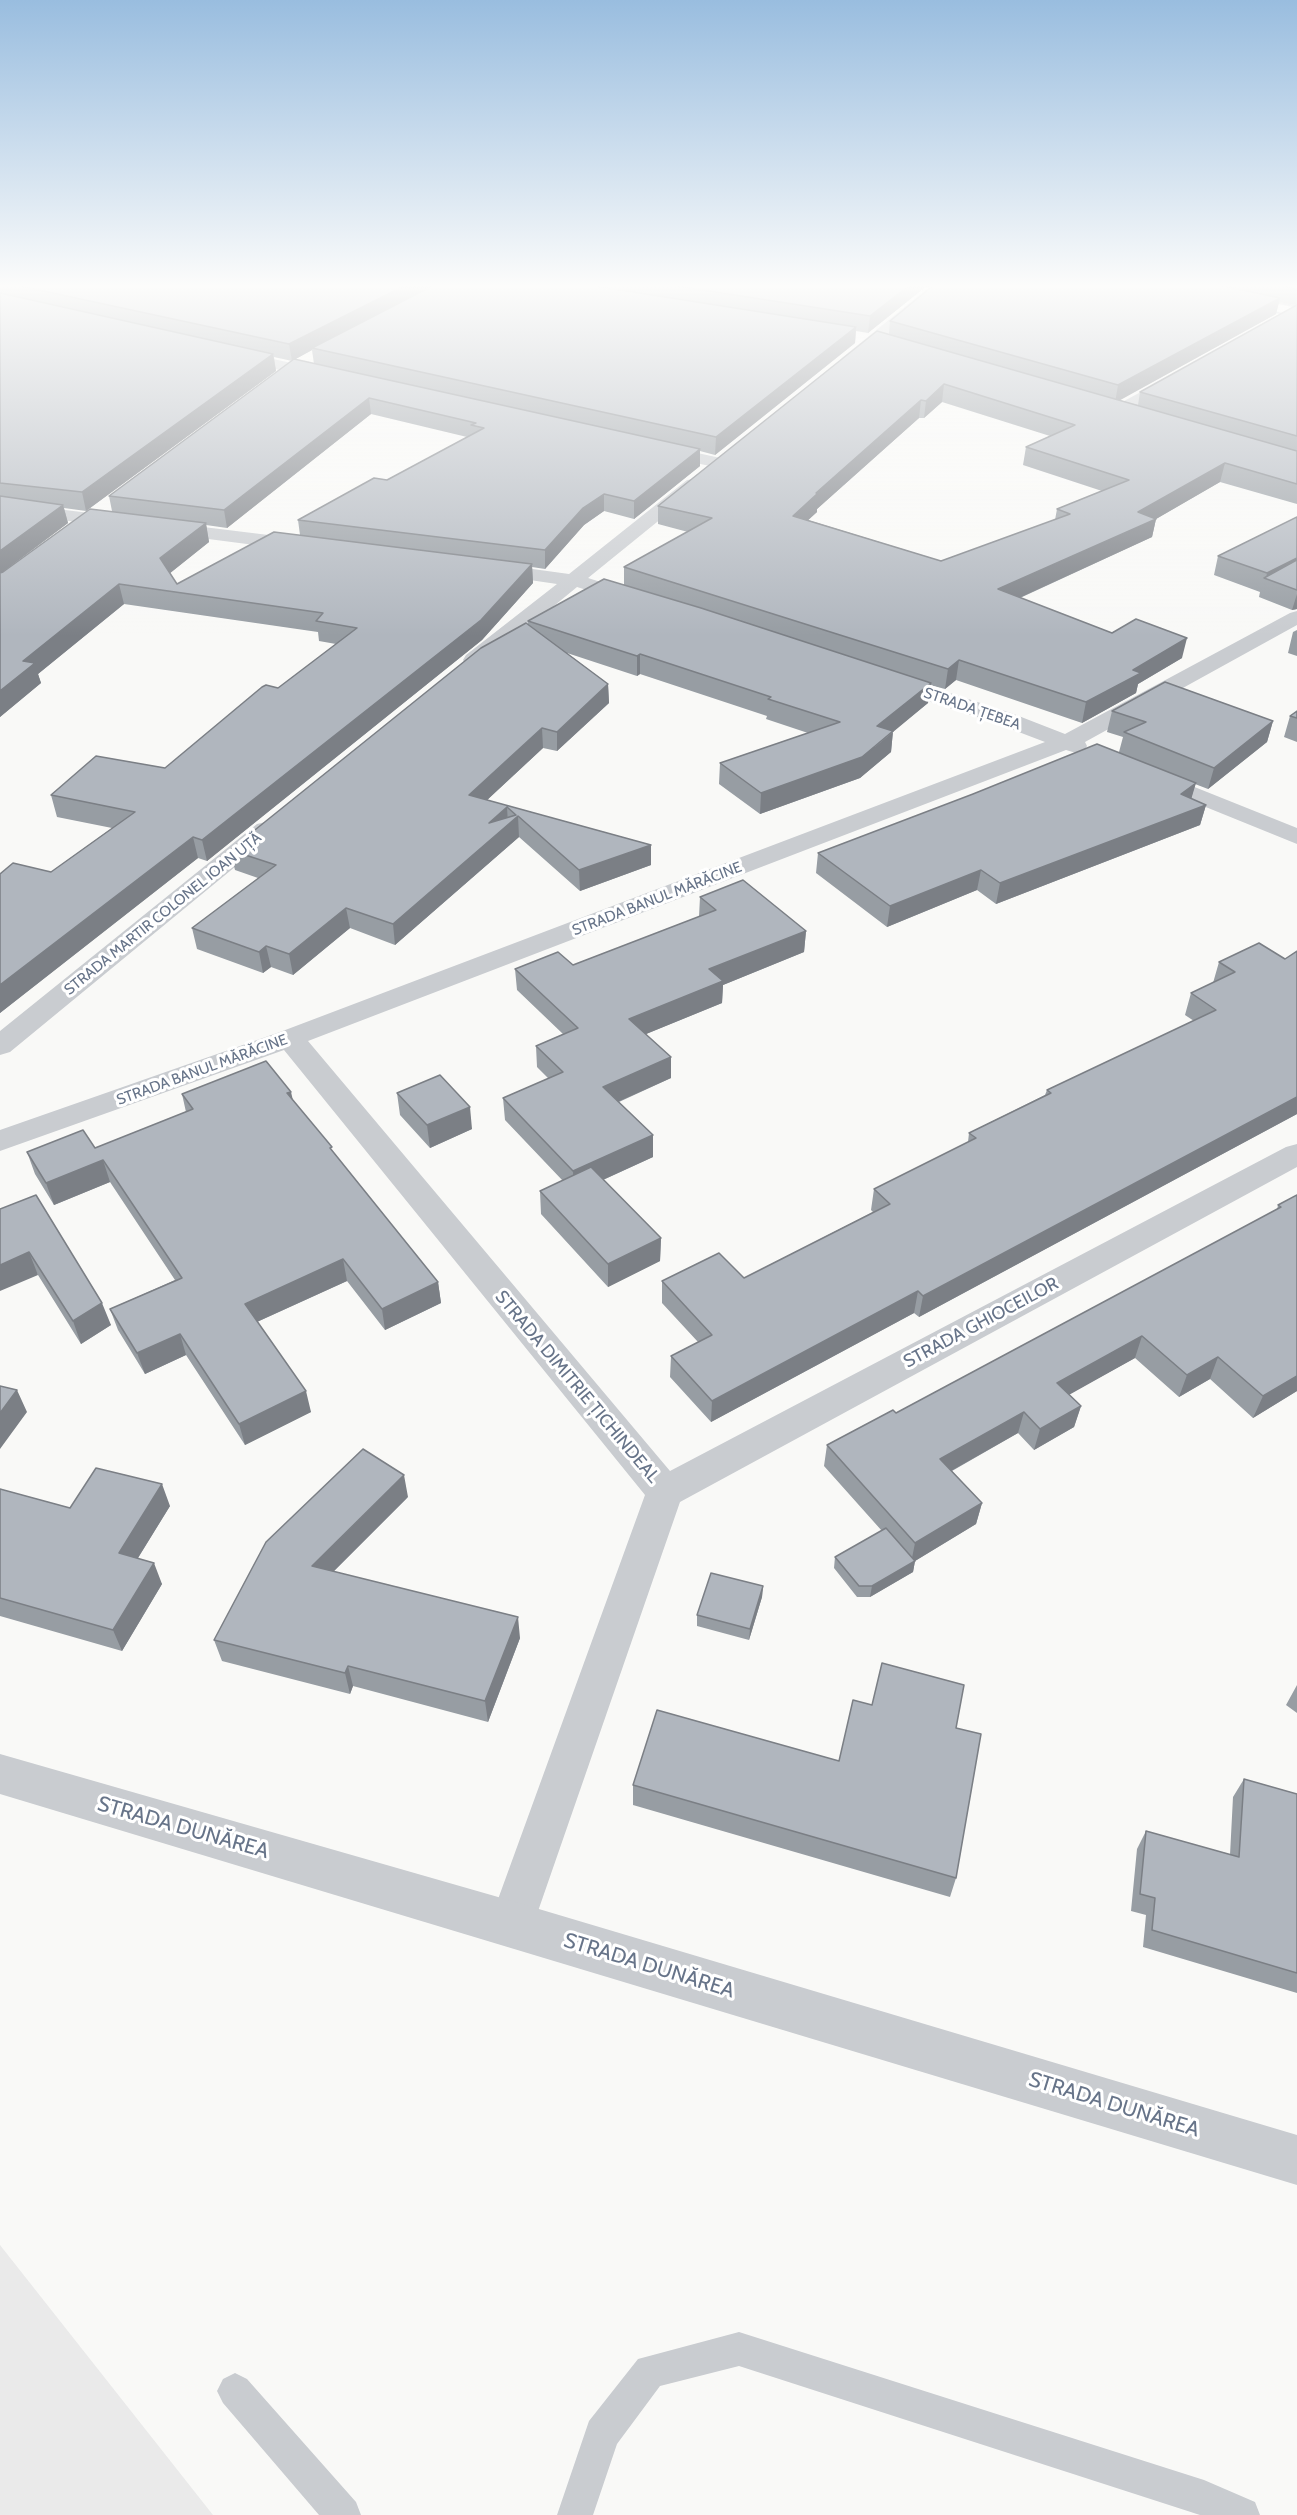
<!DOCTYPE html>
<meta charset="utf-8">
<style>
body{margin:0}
canvas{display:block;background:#f9f9f7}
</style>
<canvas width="1297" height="2515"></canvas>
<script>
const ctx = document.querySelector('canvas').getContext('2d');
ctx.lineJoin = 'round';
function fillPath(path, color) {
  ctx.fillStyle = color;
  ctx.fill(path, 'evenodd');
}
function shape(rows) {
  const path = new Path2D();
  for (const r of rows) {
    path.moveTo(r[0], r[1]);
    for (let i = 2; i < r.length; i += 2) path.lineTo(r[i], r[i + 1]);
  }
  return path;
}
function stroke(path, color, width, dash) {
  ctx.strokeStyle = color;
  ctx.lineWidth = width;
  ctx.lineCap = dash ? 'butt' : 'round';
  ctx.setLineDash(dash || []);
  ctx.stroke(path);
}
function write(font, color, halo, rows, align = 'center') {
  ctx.font = font + ' Cabin,sans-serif';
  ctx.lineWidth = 6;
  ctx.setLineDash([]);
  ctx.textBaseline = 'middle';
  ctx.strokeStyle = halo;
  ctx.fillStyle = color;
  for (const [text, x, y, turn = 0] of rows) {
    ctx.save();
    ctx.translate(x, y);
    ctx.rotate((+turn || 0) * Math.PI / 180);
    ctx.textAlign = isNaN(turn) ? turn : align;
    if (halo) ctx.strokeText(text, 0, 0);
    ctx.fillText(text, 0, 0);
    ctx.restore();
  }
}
const built = shape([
 [0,2245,213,2515,0,2515]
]);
const service = shape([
 [739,2332,1204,2480,1255,2502,1260,2515,1200,2515,739,2366,660,2386,617,2444,593,2515,557,2515,589,2421,638,2359,739,2332],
 [235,2373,247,2379,356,2502,361,2515,319,2515,223,2403,217,2391,223,2379,235,2373]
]);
const minor = shape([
 [933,284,949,284,853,363,843,363,840,360,843,357,933,284],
 [232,350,328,371,336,376,328,381,227,358,224,355,227,352,232,350],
 [1178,372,1186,377,1184,380,1123,414,1117,416,1109,411,1111,408,1178,372],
 [656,444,725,459,728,463,725,467,719,468,650,453,647,449,650,445,656,444],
 [693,479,699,480,702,484,699,488,588,578,642,595,645,599,642,603,635,605,577,587,482,665,474,666,466,665,463,660,466,655,557,584,482,573,479,569,482,565,489,563,569,574,687,480,693,479],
 [0,502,301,539,308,541,311,545,308,549,301,551,0,512,0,502],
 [1297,611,1297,625,1085,742,1087,746,1084,751,1076,753,1066,750,308,1041,670,1471,1286,1147,1297,1144,1297,1167,680,1502,528,1940,512,1947,496,1940,489,1924,645,1495,284,1050,0,1151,0,1130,280,1032,1045,742,995,723,879,685,876,680,879,675,887,673,895,675,1011,713,1065,734,1290,613,1297,611],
 [1152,770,1297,828,1297,844,1144,782,1140,777,1144,772,1152,770],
 [266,822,275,824,278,829,275,834,10,1052,0,1055,0,1031,257,824,266,822]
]);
const tertiary = shape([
 [0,1754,512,1901,1297,2135,1297,2185,0,1794,0,1754]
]);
const secondary = shape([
 [1158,284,1186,284,1297,308,1297,316,1165,288,1158,284]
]);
const tram = shape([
 [1262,299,1297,306]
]);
const wall = shape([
 [0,284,929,284,868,333,856,331,855,343,715,455,700,451,700,466,634,519,604,511,584,525,545,569,532,567,533,583,482,640,207,861,198,858,0,1013,0,874,51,872,112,828,57,817,51,795,165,768,278,688,336,644,319,641,318,632,124,604,38,674,41,683,0,717],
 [312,350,314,364,109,496,112,511,3,572,68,523,64,508,86,511,276,371,274,357,292,361],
 [371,414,467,437,387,480,298,520,300,535,177,584,170,573,209,542,206,525,227,528],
 [935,284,1297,284,1297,504,1220,482,1156,519,1152,537,1020,598,1112,633,1182,658,1138,684,1136,693,1082,723,956,680,945,689,930,685,928,703,893,731,891,752,860,778,760,814,719,784,720,763,808,733,766,719,767,716,640,674,637,676,567,653,608,684,609,703,557,751,543,748,487,800,651,845,651,865,580,891,519,837,395,945,350,928,293,975,271,967,263,973,197,949,192,928,258,878,235,870,230,850,528,624,528,621,624,585,624,567,688,532,658,524,658,506,889,334,890,321],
 [1279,302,1296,305,1140,392,1138,405,1119,400,1276,314],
 [942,402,1050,436,1026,447,1023,465,1102,491,1057,509,1055,520,941,561,808,520,817,512,817,509,919,418,924,418],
 [1297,517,1297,609,1292,610,1259,597,1260,592,1214,575,1218,556],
 [1297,630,1297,656,1288,653,1293,632],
 [1112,711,1273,721,1267,742,1208,789,1195,784,1191,799,1206,805,1200,825,996,904,977,890,887,927,816,873,818,853,1119,752,1123,737,1107,732],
 [1297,711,1297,742,1284,737,1290,716],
 [700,897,806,931,804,952,723,985,722,1003,646,1034,671,1078,619,1102,653,1135,653,1157,603,1180,661,1238,660,1261,608,1287,541,1214,540,1191,563,1181,505,1120,503,1098,549,1079,537,1067,536,1046,563,1034,517,990,515,969,573,965,699,917],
 [1297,951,1297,1114,919,1317,914,1313,711,1422,670,1377,671,1356,698,1342,662,1303,662,1281,744,1278,873,1212,871,1210,874,1189,968,1142,969,1133,1045,1095,1047,1090,1194,1021,1185,1015,1191,993,1213,983,1219,962,1285,959],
 [397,1093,472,1129,430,1148,400,1115],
 [182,1094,293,1101,333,1152,438,1282,441,1303,385,1330,347,1281,257,1322,311,1412,245,1445,186,1355,145,1374,118,1330,110,1309,175,1280,110,1182,54,1205,35,1174,27,1152,95,1148,186,1112],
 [1297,1195,1297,1391,1253,1418,1210,1379,1179,1397,1135,1358,1069,1394,1081,1406,1074,1427,1034,1450,1018,1433,952,1471,982,1503,976,1524,915,1561,913,1572,870,1597,857,1597,834,1568,835,1557,882,1531,824,1466,827,1445,896,1413,1277,1210,1278,1205],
 [0,1209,111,1325,81,1344,38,1275],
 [0,1489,70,1508,170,1506,138,1558,162,1584,122,1651,0,1616],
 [408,1497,334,1571,520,1638,488,1722,353,1686,350,1694,222,1661,214,1640],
 [763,1586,762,1597,749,1640,697,1626,697,1615],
 [1297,1685,1297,1713,1286,1705],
 [956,1728,956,1878,950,1897,633,1805,633,1785,839,1761],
 [1244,1779,1297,1794,1297,1993,1143,1947,1146,1915,1131,1911,1137,1849,1146,1831,1230,1855,1233,1797]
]);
const shadedWall = shape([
 [408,284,440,284,312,348,312,350,292,361,289,344],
 [911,284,929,284,868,333,870,316],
 [1280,298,1276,314,1115,403,1118,385],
 [856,327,855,343,715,455,716,437],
 [273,354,276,371,86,511,82,492],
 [944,384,942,402,924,418,926,401],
 [369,398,371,414,227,528,224,510],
 [921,400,919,418,817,509,817,512,792,535,793,516,816,493],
 [700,449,700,466,634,519,634,501],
 [1225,463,1220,482,1156,519,1152,537,995,609,998,589,1138,512],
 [604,494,604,511,584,525,545,569,545,550,583,508],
 [63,505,68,523,0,574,0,551],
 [206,523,209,542,164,578,160,558],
 [1297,558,1297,574,1266,578,1267,573],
 [532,564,533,583,482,640,207,861,202,840],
 [119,584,124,604,38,674,41,683,0,717,0,691,23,661],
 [1297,594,1297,609,1292,610],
 [1187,638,1182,658,1138,684,1136,693,1082,723,1086,702,1133,670],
 [640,654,640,674,637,676,637,656],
 [959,660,956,680,945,689,948,669],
 [931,683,928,703,875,747,877,726],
 [608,684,609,703,557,751,557,732],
 [1273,721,1267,742,1208,789,1214,768],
 [542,728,543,748,471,815,469,795],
 [893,731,891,752,860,778,760,814,761,793],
 [1196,783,1190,803,1181,794],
 [1206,805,1200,825,996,904,1000,883],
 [507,807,508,825,518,816,519,837,395,945,393,924,489,823],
 [193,837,198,858,0,1013,0,985],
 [651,845,651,865,580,891,579,870],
 [981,870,977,890,887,927,890,906],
 [346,908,350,928,293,975,289,954],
 [806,931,804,952,723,985,722,1003,629,1041,629,1019,709,969],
 [266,946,271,967,263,973,259,952],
 [671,1057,671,1078,604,1108,603,1087],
 [291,1092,296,1113,287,1093],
 [1297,1097,1297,1114,919,1317,923,1296],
 [470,1107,472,1129,430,1148,427,1125],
 [653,1135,653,1157,574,1193,573,1171],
 [103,1160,110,1182,54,1205,46,1183],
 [661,1238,660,1261,608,1287,608,1264],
 [29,1252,38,1275,0,1291,0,1265],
 [343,1259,347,1281,250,1325,245,1304],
 [438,1282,441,1303,385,1330,382,1309],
 [918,1291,914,1313,711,1422,712,1401],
 [102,1303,111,1325,81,1344,73,1321],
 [180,1334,186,1355,145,1374,137,1353],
 [1142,1336,1135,1358,1051,1405,1057,1383],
 [1218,1357,1210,1379,1179,1397,1187,1375],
 [1297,1376,1297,1391,1253,1418,1263,1396],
 [17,1390,27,1412,0,1449,0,1413],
 [306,1391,311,1412,245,1445,239,1424],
 [1081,1406,1074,1427,1034,1450,1040,1429],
 [1024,1412,1018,1433,935,1480,940,1459],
 [404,1475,408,1497,318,1587,312,1566],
 [162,1484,170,1506,128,1574,119,1553],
 [982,1503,976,1524,915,1561,913,1572,870,1597,872,1586,911,1563,915,1543],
 [154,1563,162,1584,122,1651,113,1630],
 [763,1586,762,1597,749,1640,750,1629],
 [518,1617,520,1638,488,1722,485,1701],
 [348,1666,353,1686,350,1694,345,1673]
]);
const building = shape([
 [11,284,408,284,289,344,11,284],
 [436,284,582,284,856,327,716,437,312,348,436,284],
 [664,284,911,284,870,316,664,284],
 [935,284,1214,284,1280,298,1118,385,890,321,935,284],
 [1274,284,1297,284,1297,289,1274,284],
 [0,293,273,354,82,492,0,483,0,293],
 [1297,305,1297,436,1140,392,1297,305],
 [877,331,1297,451,1297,484,1225,463,1138,512,1156,519,998,589,1112,633,1136,619,1187,638,1133,670,1141,673,1086,702,959,660,948,669,624,567,712,518,658,506,877,331],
 [944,384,1075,425,1026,447,1129,480,1057,509,1070,514,941,561,793,516,818,493,816,493,921,400,926,401,944,384],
 [294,359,700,449,634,501,604,494,583,508,545,550,298,520,374,478,387,480,484,428,471,425,476,423,369,398,224,510,109,496,294,359],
 [0,496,63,505,0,551,0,496],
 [90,509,206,523,160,558,177,584,274,532,532,564,481,620,202,840,193,837,0,985,0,874,13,863,51,872,135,812,51,795,96,756,165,768,262,687,266,685,278,688,357,628,316,621,323,613,119,584,23,661,35,663,0,691,0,573,3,572,90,509],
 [1297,517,1297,558,1267,573,1218,556,1297,517],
 [1297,560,1297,590,1264,578,1297,560],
 [604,579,701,608,931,683,877,726,893,731,862,757,761,793,720,763,840,722,768,699,771,697,640,654,637,656,528,621,604,579],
 [526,623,608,684,557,732,542,728,469,795,651,845,579,870,518,816,393,924,346,908,289,954,266,946,259,952,192,928,276,865,230,850,481,648,526,623],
 [507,807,516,815,489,823,507,807],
 [1165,682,1273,721,1214,768,1124,732,1146,722,1112,711,1165,682],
 [1297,711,1297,718,1290,716,1297,711],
 [1097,744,1196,783,1181,794,1206,805,1000,883,981,870,890,906,818,853,973,794,1097,744],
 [743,880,806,931,709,969,723,981,629,1019,671,1057,603,1087,653,1135,573,1171,503,1098,563,1072,536,1046,578,1028,515,969,558,952,573,965,716,910,700,897,743,880],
 [1259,943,1285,959,1297,951,1297,1097,923,1296,918,1291,712,1401,671,1356,712,1335,662,1281,719,1253,744,1278,890,1204,874,1189,976,1138,969,1133,1051,1093,1047,1090,1216,1010,1191,993,1235,972,1219,962,1259,943],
 [266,1061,291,1092,287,1093,332,1147,330,1148,438,1282,382,1309,343,1259,245,1304,306,1391,239,1424,180,1334,137,1353,110,1309,182,1278,103,1160,46,1183,27,1152,83,1130,95,1148,193,1109,182,1094,266,1061],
 [440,1075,470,1107,427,1125,397,1093,440,1075],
 [591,1167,661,1238,608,1264,540,1191,591,1167],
 [36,1195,102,1303,73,1321,29,1252,0,1265,0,1209,36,1195],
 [1297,1195,1297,1376,1263,1396,1218,1357,1187,1375,1142,1336,1057,1383,1081,1406,1040,1429,1024,1412,940,1459,982,1503,915,1543,827,1445,893,1410,896,1413,1281,1207,1278,1205,1297,1195],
 [0,1386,17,1390,0,1413,0,1386],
 [363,1449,404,1475,312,1566,518,1617,485,1701,348,1666,345,1673,214,1640,266,1542,363,1449],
 [96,1468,162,1484,119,1553,154,1563,113,1630,0,1598,0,1489,70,1508,96,1468],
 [886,1528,915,1561,872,1586,859,1586,835,1557,886,1528],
 [711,1573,763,1586,750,1629,697,1615,711,1573],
 [882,1663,964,1685,956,1728,981,1734,956,1878,633,1785,657,1710,839,1761,853,1700,872,1705,882,1663],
 [1244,1779,1297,1794,1297,1973,1152,1930,1155,1898,1140,1894,1146,1831,1239,1857,1244,1779]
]);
const farStreetnames = [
 ["STRADA ȚEBEA",972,709,19],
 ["STRADA BANUL MĂRĂCINE",657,899,-21],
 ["STRADA MARTIR COLONEL IOAN UȚĂ",163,914,-39],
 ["STRADA BANUL MĂRĂCINE",202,1070,-20]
];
const streetNames = [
 ["STRADA GHIOCEILOR",981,1323,-28],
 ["STRADA DIMITRIE ȚICHINDEAL",577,1387,50]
];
const nearStreetnames = [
 ["STRADA DUNĂREA",183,1828,16],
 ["STRADA DUNĂREA",649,1966,17],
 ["STRADA DUNĂREA",1114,2105,17]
];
fillPath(built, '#eaeaea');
stroke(secondary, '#bbbfc5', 3);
fillPath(service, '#c9ccd0');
fillPath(minor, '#c9ccd0');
fillPath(tertiary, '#c9ccd0');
fillPath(secondary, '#fff');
stroke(tram, '#a9adb5', 1.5);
fillPath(wall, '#979da3');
fillPath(shadedWall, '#7b7f85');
fillPath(building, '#b0b6be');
stroke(building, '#7b7f85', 1.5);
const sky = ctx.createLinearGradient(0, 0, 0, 636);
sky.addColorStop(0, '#99bddf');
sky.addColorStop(0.45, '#fcfcfb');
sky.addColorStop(1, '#fcfcfb00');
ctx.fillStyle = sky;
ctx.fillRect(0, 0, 1297, 636);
write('15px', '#677489', '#fff', farStreetnames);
write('18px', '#677489', '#fff', streetNames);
write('21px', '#677489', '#fff', nearStreetnames);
</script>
